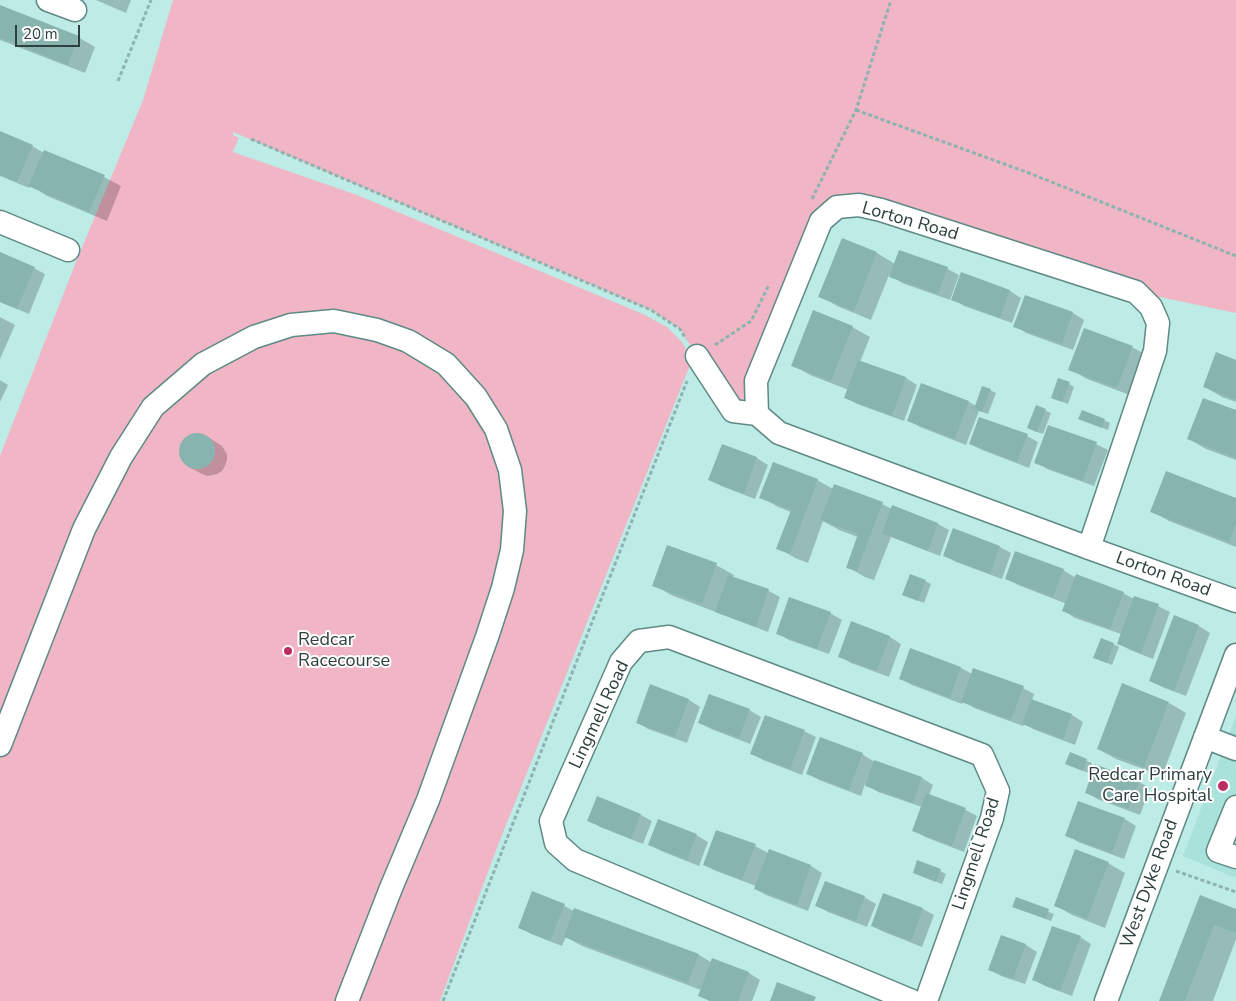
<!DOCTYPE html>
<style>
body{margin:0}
#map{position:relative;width:1236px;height:1001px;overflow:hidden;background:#bdece6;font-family:"Nunito Sans",sans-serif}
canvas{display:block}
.scale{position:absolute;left:15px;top:25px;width:65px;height:22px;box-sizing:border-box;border:2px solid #2d403e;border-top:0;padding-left:6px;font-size:15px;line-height:18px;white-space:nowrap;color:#2d403e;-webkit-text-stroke:4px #fff;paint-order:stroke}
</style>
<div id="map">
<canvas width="1236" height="1001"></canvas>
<div class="scale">20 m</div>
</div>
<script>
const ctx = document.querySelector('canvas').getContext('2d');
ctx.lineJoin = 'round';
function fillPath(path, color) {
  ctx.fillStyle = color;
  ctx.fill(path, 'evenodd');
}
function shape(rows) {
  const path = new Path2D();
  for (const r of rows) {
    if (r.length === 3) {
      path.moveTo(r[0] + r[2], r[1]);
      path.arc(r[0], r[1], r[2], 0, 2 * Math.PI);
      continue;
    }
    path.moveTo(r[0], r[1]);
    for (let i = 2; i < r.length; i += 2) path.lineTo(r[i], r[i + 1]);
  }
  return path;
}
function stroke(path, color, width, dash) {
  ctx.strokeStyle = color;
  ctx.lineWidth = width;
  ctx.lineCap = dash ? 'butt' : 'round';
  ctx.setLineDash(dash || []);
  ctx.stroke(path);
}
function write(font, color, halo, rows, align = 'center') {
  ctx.font = font + ' "Nunito Sans",sans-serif';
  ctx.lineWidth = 4;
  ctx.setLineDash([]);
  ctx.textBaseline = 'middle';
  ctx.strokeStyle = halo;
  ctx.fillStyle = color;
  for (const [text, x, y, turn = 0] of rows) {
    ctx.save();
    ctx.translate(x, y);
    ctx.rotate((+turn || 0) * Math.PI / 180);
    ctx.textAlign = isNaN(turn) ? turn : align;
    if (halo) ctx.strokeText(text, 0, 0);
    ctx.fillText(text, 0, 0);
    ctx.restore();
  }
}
const built = shape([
 [1236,716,1236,878,1183,856]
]);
const green = shape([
 [173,0,1236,0,1236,313,1136,292,837,207,756,397,733,411,697,356,680,329,651,310,233,132,233,135,239,138,233,152,357,195,643,314,667,327,682,342,692,360,498,845,440,1001,0,1001,0,456,74,267,143,100]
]);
const shadow = shape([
 [96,0,131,0,126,13],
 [0,7,78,37,95,47,85,73,0,40],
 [0,133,32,146,44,153,104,177,121,186,107,221,47,196,30,185,29,188,0,176],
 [842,239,877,253,895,264,900,251,948,269,959,275,950,300,902,283,889,275,871,320,837,306,820,296],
 [0,253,34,268,45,274,29,314,0,302],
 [962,274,1010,291,1021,298,1012,323,964,306,953,299],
 [1025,297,1073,313,1084,320,1073,350,1026,333,1015,326],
 [0,317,15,325,0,359],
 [852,327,870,337,860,362,906,378,917,385,904,421,857,404,846,398,849,390,810,375,793,365],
 [1132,347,1150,357,1135,397,1087,379,1070,369],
 [1236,361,1236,402,1222,397,1205,387],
 [0,380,8,385,0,402],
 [1069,384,1074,387,1068,404,1052,398],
 [990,390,996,393,988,414,979,411,966,445,920,427,909,421,969,402,976,406],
 [1037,407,1051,413,1043,434,1034,431],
 [1083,411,1110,423,1108,430,1085,421],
 [1236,412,1236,460,1206,449,1189,439],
 [193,434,199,434,205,435,222,446,227,454,227,460,225,466,222,471,217,474,208,476,202,474,189,467,185,463,181,458,180,452,182,443,185,438],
 [1027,436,1038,442,1029,468,982,450,971,444],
 [1096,444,1108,450,1094,486,1047,469,1036,462],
 [722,446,757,458,768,465,755,499,721,486,710,480],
 [817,480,833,489,882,504,892,509,893,507,938,524,949,530,940,556,891,537,874,580,865,577,847,567,858,537,839,530,823,521,808,563,795,558,778,548,791,512,778,507,761,497],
 [1236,499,1236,547,1169,521,1152,511],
 [954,530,1000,547,1011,553,1002,579,956,562,945,556],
 [716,565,734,575,733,578,769,591,780,597,768,632,671,595,654,585],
 [1063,570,1076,578,1123,593,1134,599,1158,606,1170,612,1153,659,1130,650,1118,643,1121,634,1075,618,1064,611,1067,604,1018,585,1007,579],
 [925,581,931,584,924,603,909,597],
 [830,613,842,620,829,654,789,640,777,633],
 [1175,617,1199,626,1210,633,1186,696,1162,687,1150,681],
 [852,623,890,637,901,644,889,677,851,663,839,656],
 [1113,644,1119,647,1112,665,1100,660],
 [911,649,961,668,972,674,1023,688,1034,694,1032,701,1072,715,1083,722,1075,745,1035,730,1024,724,1023,726,974,708,963,701,962,704,912,685,901,679],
 [651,686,689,700,700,707,687,743,648,729,637,722],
 [1169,703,1186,713,1162,776,1116,759,1098,749],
 [749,710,761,717,750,744,711,729,700,723],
 [804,731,816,737,802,775,763,760,752,754],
 [862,754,873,761,922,778,933,785,929,796,966,810,977,816,964,852,925,837,913,830,922,807,878,792,865,784,861,796,819,780,808,774],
 [1070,754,1092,763,1088,773,1067,764],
 [1096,766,1139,782,1150,788,1140,815,1097,799,1086,792],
 [641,815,652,821,643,844,600,827,589,820],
 [1125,819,1136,826,1124,859,1078,842,1067,835],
 [696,835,708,842,699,866,661,851,649,844],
 [755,846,768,853,769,851,811,866,822,873,808,911,766,895,755,889,756,886,716,871,704,865],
 [1108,863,1125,873,1105,928,1072,915,1055,905],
 [940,871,946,874,942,884,914,873],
 [884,894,923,909,934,915,922,947,884,932,872,926],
 [864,897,876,904,867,927,828,912,817,906],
 [1201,897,1236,910,1236,939,1213,1001,1161,1001],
 [1016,899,1054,914,1051,921,1019,909],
 [564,906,574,911,575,909,699,955,711,962,712,960,749,973,760,980,752,1001,709,1001,699,995,701,990,582,946,566,937,562,946,531,934,520,927],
 [1002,936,1026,945,1037,952,1025,984,1001,976,989,969],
 [1080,937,1091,944,1072,996,1045,986,1033,979]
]);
const building = shape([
 [0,5,79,36,68,65,0,38],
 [0,131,33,145,17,182,0,175],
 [44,150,105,175,89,212,28,186],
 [842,238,877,252,854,311,818,297],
 [899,250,948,267,938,294,889,277],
 [0,252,35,267,17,309,0,302],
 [961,272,1010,290,1000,318,951,300],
 [1025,295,1073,312,1062,344,1013,327],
 [813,310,853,326,831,381,791,366],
 [1084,328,1133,346,1117,388,1068,370],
 [1216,352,1236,360,1236,400,1203,387],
 [858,360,906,377,892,416,844,398],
 [1058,378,1070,382,1062,402,1051,398],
 [921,383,969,401,955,439,907,421],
 [982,386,991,389,982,412,974,409],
 [1203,398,1236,410,1236,458,1187,439],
 [1036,405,1046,409,1037,432,1027,428],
 [1082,410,1105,419,1102,428,1078,419],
 [979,417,1028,434,1017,462,969,444],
 [1048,425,1097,442,1083,481,1034,463],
 [197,451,18],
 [722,444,757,457,744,494,708,480],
 [773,462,818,479,790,554,776,549,791,510,759,498],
 [1166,471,1236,498,1236,524,1229,542,1150,512],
 [834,484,883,502,857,571,846,568,858,534,820,520],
 [892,505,938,523,928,551,882,533],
 [953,528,1000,546,990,574,943,556],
 [667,545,717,563,702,604,652,586],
 [1015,551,1064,569,1053,597,1005,579],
 [910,574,926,580,918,601,902,595],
 [1076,574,1124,592,1110,629,1062,611],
 [728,575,769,589,756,627,715,612],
 [1134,596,1159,604,1141,653,1117,644],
 [789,597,831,612,817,649,776,634],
 [1174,615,1199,625,1174,691,1149,681],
 [851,621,890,636,877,671,838,657],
 [1101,638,1114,643,1107,663,1093,658],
 [910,648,961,667,950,698,899,679],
 [973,668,1024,686,1011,720,961,702],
 [1122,683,1169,702,1144,767,1097,749],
 [650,684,689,699,675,737,636,723],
 [709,694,750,709,739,738,698,723],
 [1031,699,1072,714,1063,739,1022,724],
 [765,715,805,730,790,769,750,754],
 [820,737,863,753,849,790,806,774],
 [1070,752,1087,759,1083,771,1065,764],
 [874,760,922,777,913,803,865,786],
 [1095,764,1139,781,1128,809,1085,793],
 [926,793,966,808,952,846,912,831],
 [597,796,641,814,631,839,587,821],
 [1078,801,1125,818,1112,853,1065,836],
 [658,819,697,834,687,860,648,845],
 [716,830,756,844,742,880,703,865],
 [769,849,811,865,797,905,754,889],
 [1075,849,1109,862,1087,919,1054,906],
 [917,860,941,869,936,882,913,873],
 [825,881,865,896,856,921,815,906],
 [532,891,565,904,550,941,518,928],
 [883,893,923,908,911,941,871,926],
 [1200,895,1236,909,1236,933,1214,925,1185,1001,1159,1001],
 [1016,897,1049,909,1046,919,1012,907],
 [574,908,699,954,688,983,564,937],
 [1052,926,1081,936,1060,991,1032,980],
 [1001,935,1026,944,1013,979,988,970],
 [712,958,749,972,738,1001,711,1001,698,996],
 [777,982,816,997,814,1001,770,1001]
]);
const path = shape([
 [118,81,151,0],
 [856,110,1029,173,1236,256],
 [251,139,651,310,680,329,686,339],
 [812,199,856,110,891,0],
 [715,345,751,321,769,285],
 [1176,871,1236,892],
 [443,1001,687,381]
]);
const minor = shape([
 [48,0,75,10],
 [0,222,68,250],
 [697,356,733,411,757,414],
 [1089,548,1155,351,1158,323,1151,307,1136,292,881,210,859,205,837,207,821,221,756,381,757,414,779,433,1089,548,1236,601],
 [1205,737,1236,749],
 [0,745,84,529,121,457,153,407,203,364,254,337,291,325,334,321,377,330,408,341,446,364,476,397,496,429,510,470,515,511,512,550,503,588,487,637,428,800,391,888,347,1001],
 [1236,807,1218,851,1236,857],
 [912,1001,575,860,556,843,551,821,621,662,639,641,669,637,982,755,998,791,992,818,926,1001],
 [1106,1001,1236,655]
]);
const markers = [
 [288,651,5,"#ba2e64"],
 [1223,786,6,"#ba2e64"]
];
const streetNames = [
 ["Lorton Road",910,222,16],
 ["Lorton Road",1163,575,20],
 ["Lingmell Road",600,715,-65],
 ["Lingmell Road",977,854,-72],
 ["West Dyke Road",1150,884,-70]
];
const poiNames = [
 ["Redcar",298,641],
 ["Racecourse",298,662],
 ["Redcar Primary",1212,776,"right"],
 ["Care Hospital",1212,797,"right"]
];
fillPath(built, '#a9e1db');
fillPath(green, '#f1b6c5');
fillPath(shadow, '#0003');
fillPath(building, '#87b4af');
stroke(minor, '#5e8985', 25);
stroke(path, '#8db3ae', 3, [4, 2.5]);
stroke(minor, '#fff', 22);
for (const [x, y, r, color] of markers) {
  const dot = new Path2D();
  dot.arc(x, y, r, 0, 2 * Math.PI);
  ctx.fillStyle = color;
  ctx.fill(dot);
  stroke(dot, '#fff', 2);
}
write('18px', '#2d403e', '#fff', streetNames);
write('18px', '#2d403e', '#fff', poiNames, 'left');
</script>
